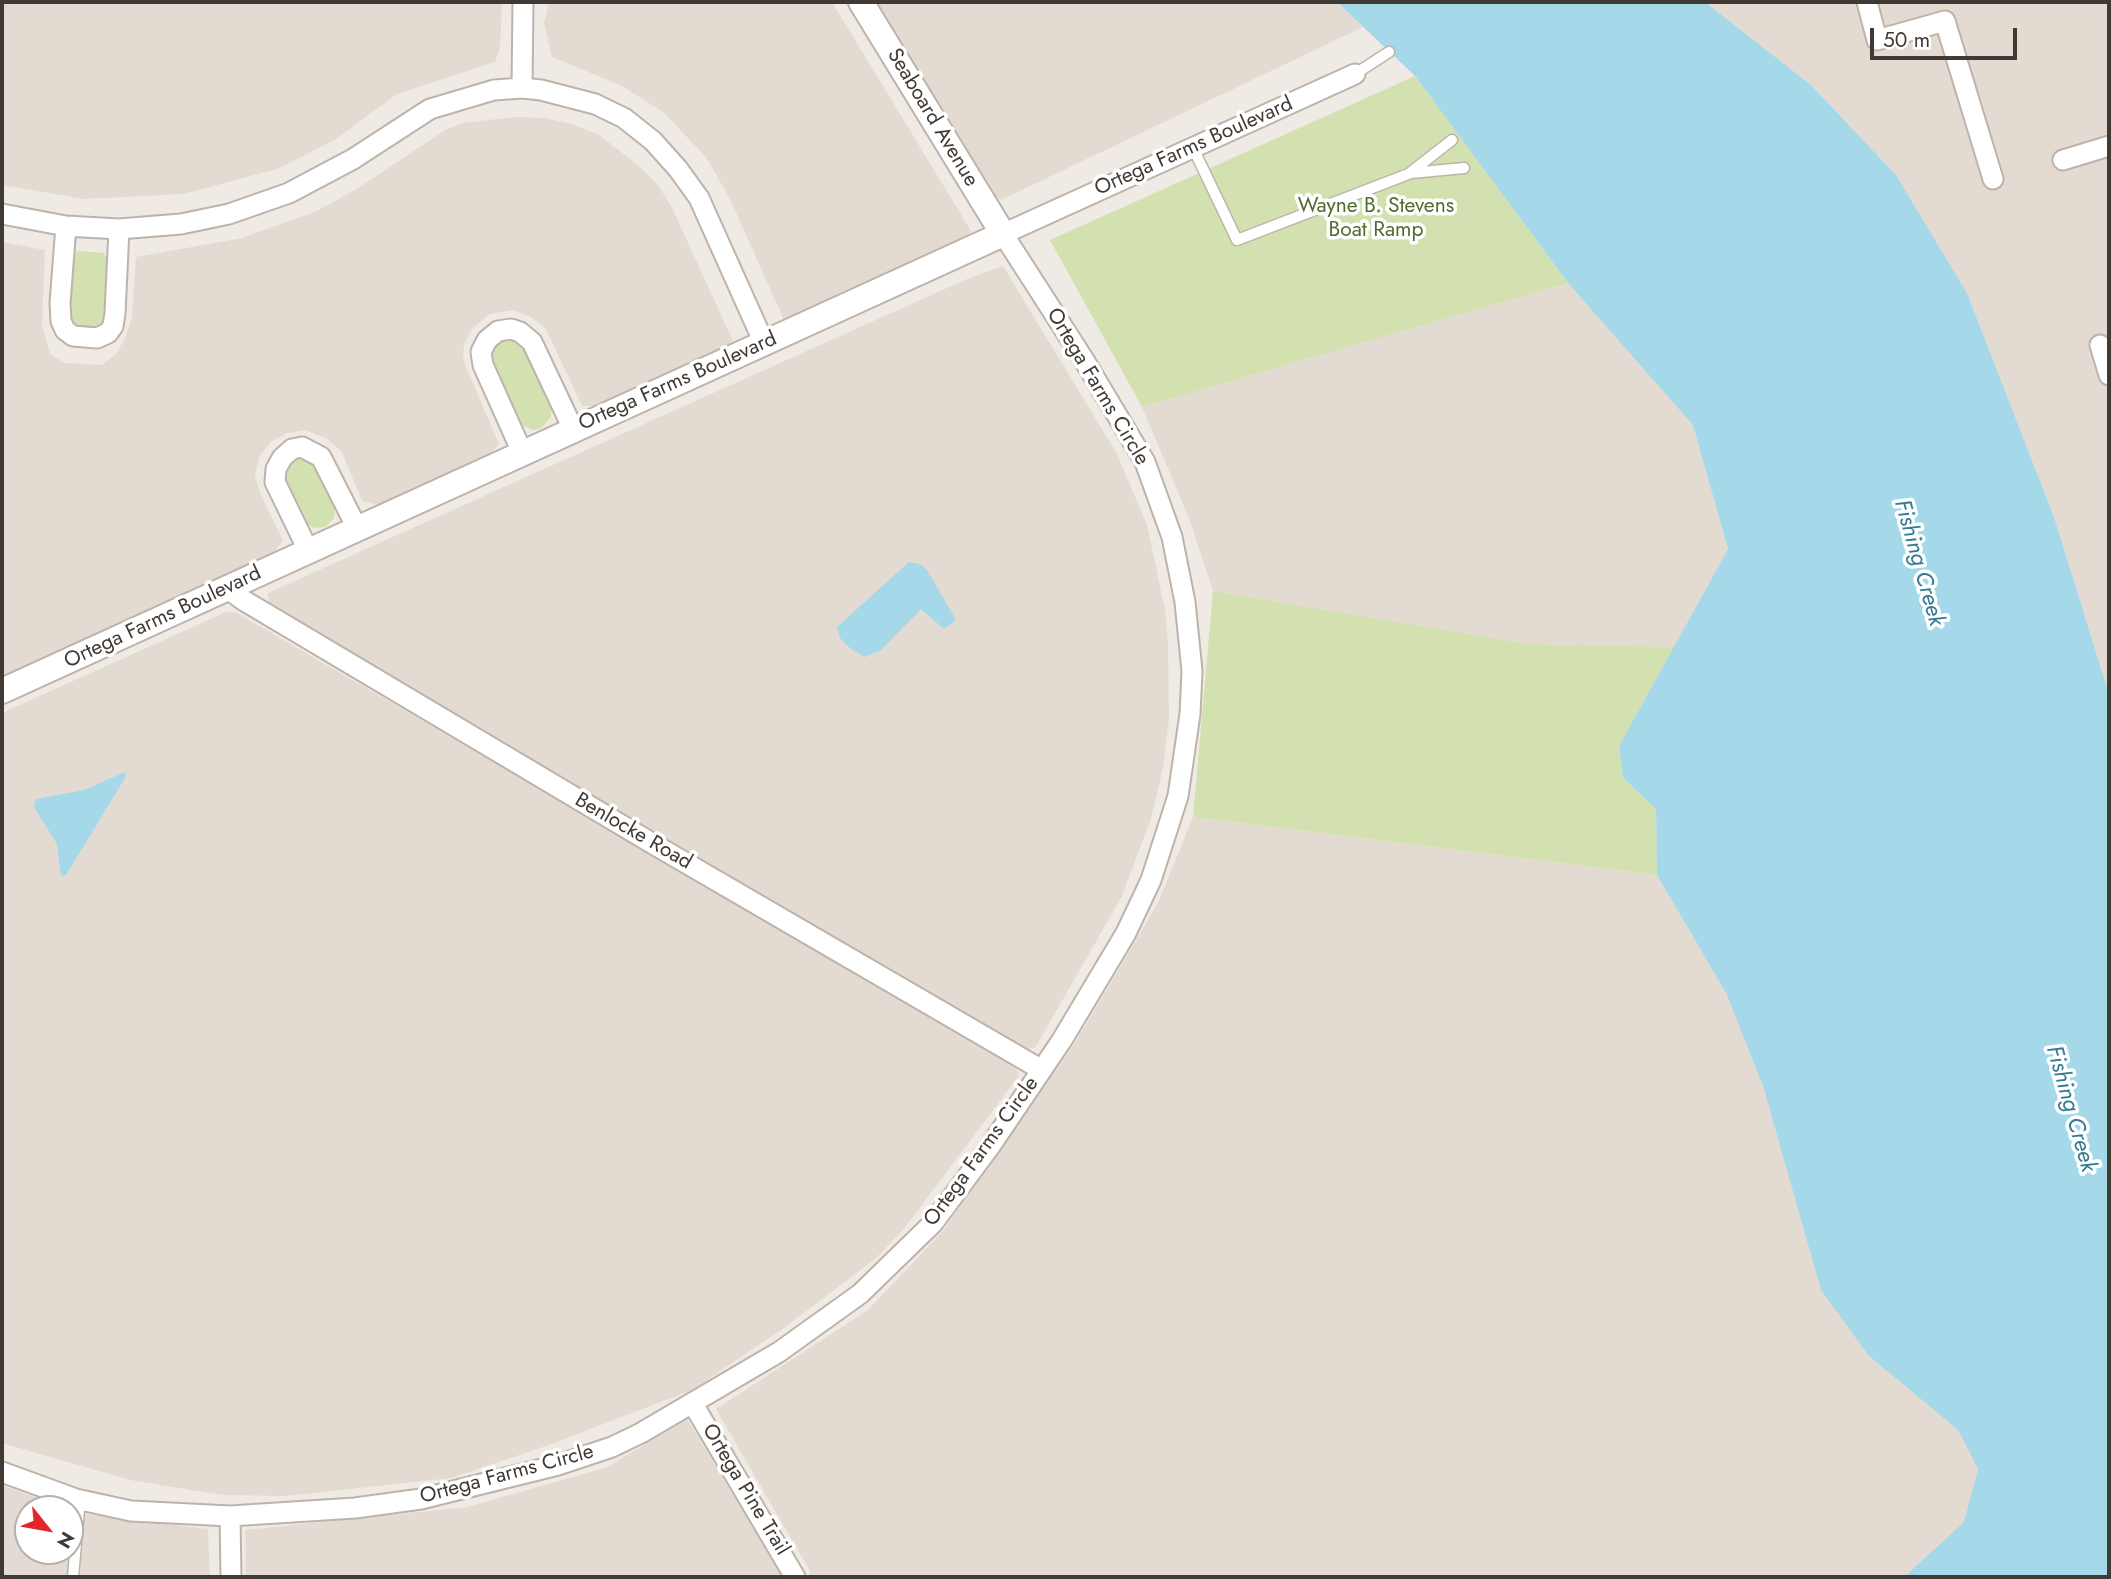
<!DOCTYPE html>
<style>
body{margin:0}
#map{position:relative;width:2111px;height:1579px;overflow:hidden;background:#f0eae4;font-family:Jost,sans-serif}
canvas{display:block}
.frame{position:absolute;inset:0;border:4px solid #413a34;pointer-events:none}
.north{position:absolute;left:14px;top:1495px;width:70px;height:70px;box-sizing:border-box;background:#fff;border:2px solid #b3b0ae;border-radius:50%;rotate:121deg;font-size:19px;font-weight:700;line-height:28px;text-align:center;color:#413a34}
.north::after{content:'';display:block;margin:auto;width:24px;height:32px;background:#e52629;clip-path:polygon(50% 0,100% 100%,50% 72%,0 100%)}
.scale{position:absolute;left:1870px;top:28px;width:147px;height:32px;box-sizing:border-box;border:4px solid #413a34;border-top:0;padding-left:9px;font-size:21px;line-height:24px;white-space:nowrap;color:#413a34;-webkit-text-stroke:5px #fff;paint-order:stroke}
</style>
<div id="map">
<canvas width="2111" height="1579"></canvas>
<div class="frame"></div>
<div class="north">N</div>
<div class="scale">50 m</div>
</div>
<script>
const ctx = document.querySelector('canvas').getContext('2d');
ctx.lineJoin = 'round';
function fillPath(path, color) {
  ctx.fillStyle = color;
  ctx.fill(path, 'evenodd');
}
function shape(rows) {
  const path = new Path2D();
  for (const r of rows) {
    path.moveTo(r[0], r[1]);
    for (let i = 2; i < r.length; i += 2) path.lineTo(r[i], r[i + 1]);
  }
  return path;
}
function stroke(path, color, width, dash) {
  ctx.strokeStyle = color;
  ctx.lineWidth = width;
  ctx.lineCap = dash ? 'butt' : 'round';
  ctx.setLineDash(dash || []);
  ctx.stroke(path);
}
function write(font, color, halo, rows, align = 'center') {
  ctx.font = font + ' Jost,sans-serif';
  ctx.lineWidth = 7;
  ctx.setLineDash([]);
  ctx.textBaseline = 'middle';
  ctx.strokeStyle = halo;
  ctx.fillStyle = color;
  for (const [text, x, y, turn = 0] of rows) {
    ctx.save();
    ctx.translate(x, y);
    ctx.rotate((+turn || 0) * Math.PI / 180);
    ctx.textAlign = isNaN(turn) ? turn : align;
    if (halo) ctx.strokeText(text, 0, 0);
    ctx.fillText(text, 0, 0);
    ctx.restore();
  }
}
const residential = shape([
 [2,2,502,2,500,48,495,62,397,94,336,139,280,168,184,194,84,199,2,185],
 [549,2,832,2,971,231,961,242,784,320,730,199,706,157,663,112,622,86,552,57,544,23],
 [871,2,1337,2,1363,27,1001,200,988,193],
 [1705,2,2109,2,2109,694,2054,517,1967,293,1896,175,1811,85],
 [515,117,545,118,572,124,599,135,639,166,658,185,672,208,734,343,723,352,600,406,582,406,546,329,531,317,513,310,490,314,472,329,464,344,463,360,499,444,486,460,383,506,362,501,342,452,326,438,305,430,287,433,272,441,259,457,255,477,261,495,283,541,270,557,2,680,2,242,45,250,42,326,50,354,65,363,102,365,116,354,125,338,132,317,136,257,242,238,317,211,360,187,444,131,462,123],
 [1003,266,1117,454,1147,525,1165,610,1168,646,1169,718,1163,768,1151,819,1121,898,1035,1048,1026,1049,269,605,268,593,967,279],
 [1568,283,1693,424,1728,549,1674,647,1529,644,1213,591,1189,518,1142,407],
 [226,612,237,613,1007,1060,1016,1069,1019,1076,903,1230,875,1259,784,1328,692,1390,546,1446,451,1478,286,1496,222,1495,130,1480,2,1443,2,713],
 [1193,817,1657,875,1726,993,1869,1356,1958,1430,1978,1469,1964,1522,1904,1577,809,1577,810,1571,716,1409,868,1310,942,1232,1075,1043,1158,903],
 [687,1419,783,1577,246,1577,245,1530,467,1507,608,1467],
 [2,1485,67,1509,28,1509,28,1551,70,1551,70,1510,82,1514,208,1529,210,1577,2,1577]
]);
const green = shape([
 [1415,76,1568,283,1142,407,1050,240],
 [77,251,104,253,108,261,106,314,104,322,91,332,75,326,70,318,73,257],
 [509,338,516,340,523,346,551,409,551,417,541,428,533,430,520,424,491,360,491,352,495,345,502,339],
 [302,457,313,461,335,505,334,518,325,527,314,528,304,522,284,478,286,465,296,458],
 [1213,591,1529,644,1674,647,1619,746,1623,778,1656,809,1657,875,1193,817]
]);
const water = shape([
 [1337,2,1705,2,1811,85,1896,175,1967,293,2054,517,2109,694,2109,1577,1904,1577,1964,1522,1978,1469,1958,1430,1869,1356,1821,1290,1764,1089,1726,993,1657,875,1656,809,1623,778,1619,746,1728,549,1693,425,1568,283,1415,76],
 [909,562,920,564,927,570,956,620,944,629,921,609,881,650,865,657,851,649,840,638,837,627],
 [125,772,125,778,66,875,61,876,57,844,34,807,36,799,84,790]
]);
const service = shape([
 [1355,74,1389,52],
 [1193,148,1237,240,1411,173,1464,168],
 [1411,172,1452,140],
 [73,1577,80,1499]
]);
const minor = shape([
 [1867,2,1877,40,1945,21,1993,179],
 [522,88,523,2],
 [2063,160,2109,146],
 [2,214,66,226,119,229,181,224,229,214,289,193,353,159,430,109,494,90,522,88,541,90,595,104,624,118,653,141,678,169,699,198,764,343],
 [66,226,60,303,61,321,65,330,73,336,97,338,108,333,113,326,115,313,119,229],
 [2100,345,2109,375],
 [522,452,483,365,481,352,487,340,498,331,511,329,520,332,532,342,573,429],
 [308,550,275,482,276,469,282,458,292,449,302,447,321,457,357,528],
 [228,589,243,600,655,845,1042,1070],
 [693,1404,795,1577],
 [2,1472,76,1499,131,1511,230,1516,355,1508,421,1499,558,1465,612,1447,641,1433,779,1352,860,1294,933,1223,991,1145,1062,1040,1126,933,1151,880,1178,796,1190,714,1192,671,1185,602,1172,537,1145,462,1084,360,1003,234,1355,74],
 [230,1516,231,1577]
]);
const tertiary = shape([
 [2,691,1003,234,861,2]
]);
const streetNames = [
 ["Seaboard Avenue",932,118,59],
 ["Ortega Farms Boulevard",1194,147,-24],
 ["Ortega Farms Boulevard",678,382,-24],
 ["Ortega Farms Circle",1097,387,59],
 ["Ortega Farms Boulevard",163,618,-25],
 ["Benlocke Road",633,832,30],
 ["Ortega Farms Circle",982,1152,-54],
 ["Ortega Farms Circle",507,1475,-15],
 ["Ortega Pine Trail",745,1490,59]
];
const parkNames = [
 ["Wayne B. Stevens",1376,207],
 ["Boat Ramp",1376,231]
];
const waterNames = [
 ["Fishing Creek",1918,563,74],
 ["Fishing Creek",2070,1109,74]
];
fillPath(residential, '#e3dbd2');
fillPath(green, '#d3e1b0');
fillPath(water, '#a5d8e8');
stroke(service, '#bdb3ab', 13);
stroke(minor, '#bdb3ab', 23);
stroke(tertiary, '#bdb3ab', 28);
stroke(service, '#fff', 10);
stroke(minor, '#fff', 19);
stroke(tertiary, '#fff', 24);
write('21px', '#413a34', '#fff', streetNames);
write('21px', '#506d2e', '#fff', parkNames);
write('italic 23px', '#357b94', '#fff', waterNames);
</script>
